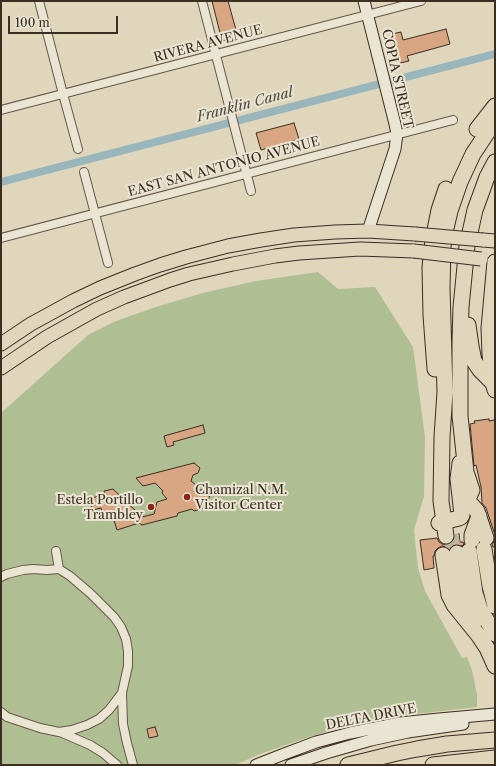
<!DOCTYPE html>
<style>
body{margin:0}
#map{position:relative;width:496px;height:766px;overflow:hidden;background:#dfd6bc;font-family:"Libre Caslon Text",serif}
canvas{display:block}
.frame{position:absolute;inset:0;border:2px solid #3c2e21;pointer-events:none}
.scale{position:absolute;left:8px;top:16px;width:110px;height:18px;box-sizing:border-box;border:2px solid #3c2e21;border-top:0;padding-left:5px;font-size:12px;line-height:14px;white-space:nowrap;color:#3c2e21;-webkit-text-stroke:3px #eae4d3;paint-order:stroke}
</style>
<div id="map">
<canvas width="496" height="766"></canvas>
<div class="frame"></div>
<div class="scale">100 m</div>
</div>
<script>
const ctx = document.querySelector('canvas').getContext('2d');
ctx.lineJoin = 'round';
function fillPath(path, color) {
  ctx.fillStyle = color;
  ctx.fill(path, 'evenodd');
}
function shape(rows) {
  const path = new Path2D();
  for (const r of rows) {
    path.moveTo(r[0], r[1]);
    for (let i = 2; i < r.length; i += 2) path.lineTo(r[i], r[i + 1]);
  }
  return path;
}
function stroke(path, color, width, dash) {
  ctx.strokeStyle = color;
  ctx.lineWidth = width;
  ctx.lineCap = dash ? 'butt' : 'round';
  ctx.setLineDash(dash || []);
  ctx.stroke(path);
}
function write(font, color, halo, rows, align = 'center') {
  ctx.font = font + ' "Libre Caslon Text",serif';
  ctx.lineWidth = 4;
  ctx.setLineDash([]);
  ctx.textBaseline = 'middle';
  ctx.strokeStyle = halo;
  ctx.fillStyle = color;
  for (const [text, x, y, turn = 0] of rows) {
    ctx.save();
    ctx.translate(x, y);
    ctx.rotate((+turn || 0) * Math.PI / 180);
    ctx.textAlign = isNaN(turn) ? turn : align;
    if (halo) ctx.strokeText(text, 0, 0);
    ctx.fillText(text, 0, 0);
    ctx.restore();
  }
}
const green = shape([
 [318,272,338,289,375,287,413,347,425,437,424,496,414,530,418,568,425,591,462,658,467,657,472,670,477,695,477,707,406,715,380,719,335,729,300,740,260,754,235,765,1,765,1,413,88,335,116,321,159,306,203,293,256,281]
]);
const canal = shape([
 [1,182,495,54]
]);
const building = shape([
 [212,1,228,1,238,37,222,41,212,1],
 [446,29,450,44,407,56,409,61,400,63,392,34,401,32,403,40,446,29],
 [294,123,299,139,261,150,256,133,294,123],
 [489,419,489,421,494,420,495,423,495,547,493,547,492,545,495,540,495,535,486,508,482,503,481,487,476,465,474,466,470,424,475,423,474,421,489,419],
 [203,425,205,433,173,442,174,445,167,447,164,436,203,425],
 [194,463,200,468,198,473,193,475,191,481,196,485,194,492,204,489,210,495,207,503,211,506,194,511,192,509,178,513,177,516,142,525,139,523,117,530,113,517,104,519,101,508,93,510,89,499,105,494,104,491,113,489,142,517,154,514,157,502,167,499,162,493,163,491,155,483,143,486,136,478,194,463],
 [459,534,460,542,463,542,464,544,462,546,456,544,452,546,449,549,446,547,442,546,438,548,435,551,434,556,433,556,434,568,424,570,420,540,437,538,439,542,442,544,448,545,451,543,454,540,455,535,459,534],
 [155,727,158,736,149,738,147,729,155,727]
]);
const motorwayTunnel = shape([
 [451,535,454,553]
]);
const minor = shape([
 [39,1,63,94,78,149],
 [202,1,251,191],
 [1,110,421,1],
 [84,172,108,263],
 [1,238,453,120],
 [56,551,59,569],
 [1,577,7,574,23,570,33,569,47,570,59,569,70,576,91,594,114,617,121,627,126,639,128,651,128,666,122,693,123,724,127,743,133,765],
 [1,712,7,717,40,728,59,732,72,730,87,725,99,719,109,710,122,693],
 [60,732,90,745,103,753,117,765]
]);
const secondary = shape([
 [364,1,395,124,397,134,395,149,368,231],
 [256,765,284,754,316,742,350,733,400,723,439,719,495,714],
 [291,765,326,753,371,740,408,732,463,724]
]);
const primary = shape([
 [483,240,495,241],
 [1,344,31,324,73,301,100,288,135,274,160,265,186,257,228,246,261,240,294,235,335,232,368,231,415,234],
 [1,368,47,337,97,309,124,297,170,280,189,274,233,264,275,256,299,253,360,249,414,251]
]);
const motorway = shape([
 [477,129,495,106],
 [495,262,489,328,490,354,493,383,495,390],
 [468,325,471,346,474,361,480,370,493,383],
 [435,369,431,315,430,267,433,240,439,210,446,189],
 [439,523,459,518,461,517,462,515,458,479,460,463],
 [446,536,441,501,442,437,445,392,442,288,443,246,446,228,450,211,460,182,473,154,495,121],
 [486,538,477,511,469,502,468,499,472,490,466,472,460,416,460,342,461,307,467,246,475,210,487,177,495,162],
 [472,540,472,535,479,516],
 [484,549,490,586,495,606],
 [469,551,475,593,480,609,495,634],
 [457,553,463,596,469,610,475,621],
 [443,555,449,595,454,605,479,636,487,648,495,666],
 [348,765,397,753,417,749,447,744,495,740],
 [433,765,495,758]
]);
const primaryBridge = shape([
 [415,234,483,240],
 [414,251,481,259]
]);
const markers = [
 [187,497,4,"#8f2418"],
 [151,507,4,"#8f2418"]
];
const streetNames = [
 ["RIVERA AVENUE",208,44,-15],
 ["COPIA STREET",397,79,77],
 ["EAST SAN ANTONIO AVENUE",224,167,-15],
 ["DELTA DRIVE",371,717,-11]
];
const poiNames = [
 ["Chamizal N.M.",195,490],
 ["Visitor Center",195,505],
 ["Estela Portillo",143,500,"right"],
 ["Trambley",143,515,"right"]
];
const waterNames = [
 ["Franklin Canal",245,105,-15]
];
fillPath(green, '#afbe93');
stroke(canal, '#99b6bc', 8);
fillPath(building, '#d8a683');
stroke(building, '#3c2e21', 1);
stroke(motorwayTunnel, '#beb49d', 15, [15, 8]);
stroke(minor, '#655848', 10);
stroke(secondary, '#3c2e21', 13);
stroke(primary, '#3c2e21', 15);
stroke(motorway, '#3c2e21', 17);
stroke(minor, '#eae4d3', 8);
stroke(secondary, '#eae4d3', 11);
stroke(primary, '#dfd6bc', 13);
stroke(motorway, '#dfd6bc', 15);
stroke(primaryBridge, '#3c2e21', 15, []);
stroke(primaryBridge, '#dfd6bc', 13);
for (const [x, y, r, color] of markers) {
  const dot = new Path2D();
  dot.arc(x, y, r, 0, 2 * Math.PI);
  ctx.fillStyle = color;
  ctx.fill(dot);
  stroke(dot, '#eae4d3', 1.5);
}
write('13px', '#3c2e21', '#eae4d3', streetNames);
write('13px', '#3c2e21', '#eae4d3', poiNames, 'left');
write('italic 14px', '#4f4940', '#eae4d3', waterNames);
</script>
